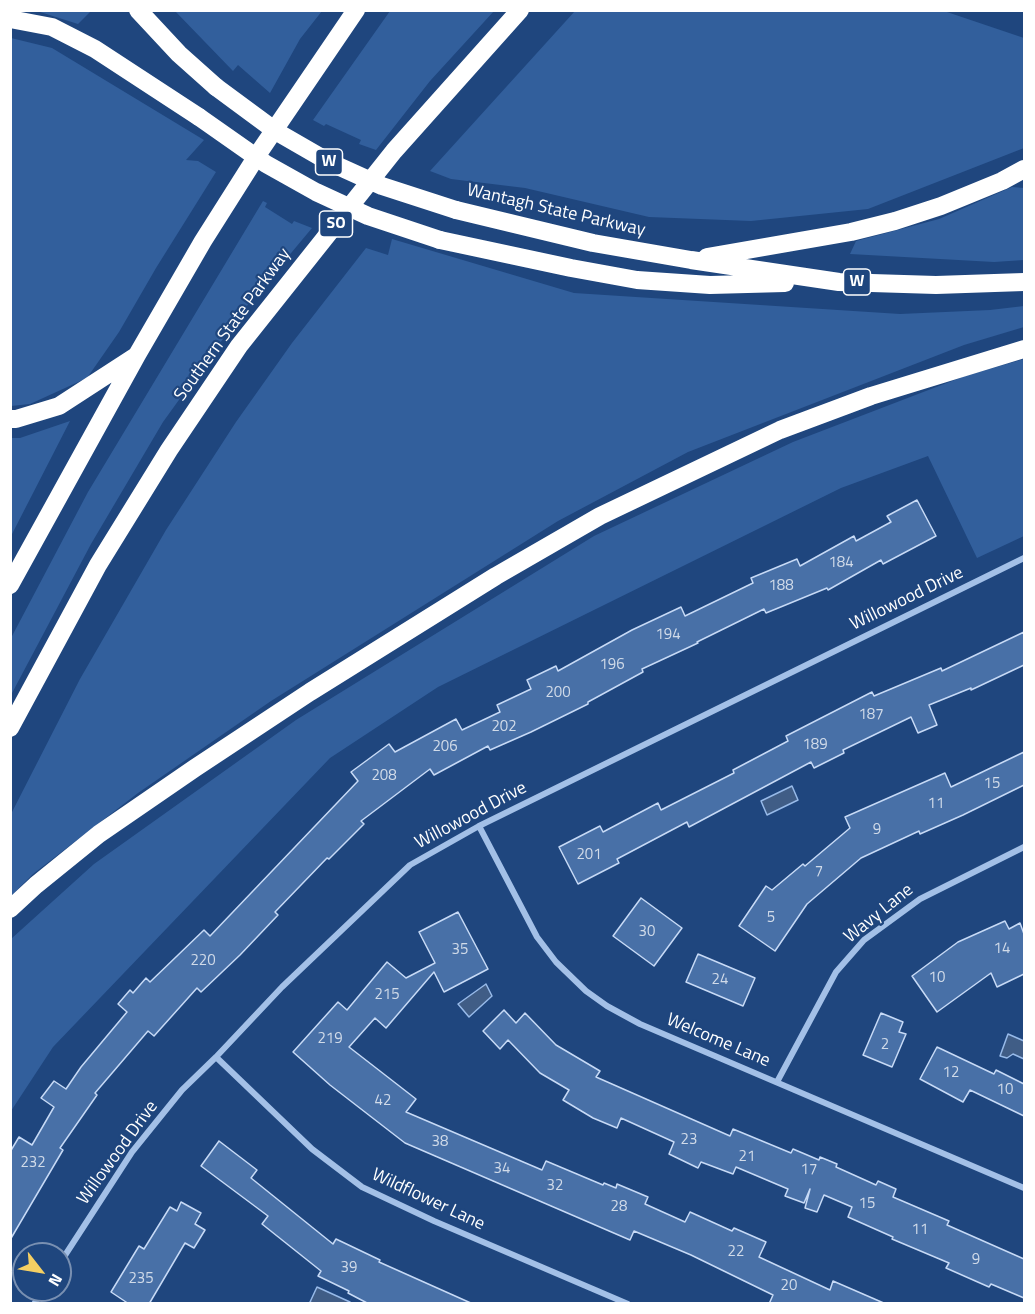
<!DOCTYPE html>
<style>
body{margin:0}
#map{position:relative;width:1035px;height:1314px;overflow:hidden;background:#1f467e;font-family:"Titillium Web",sans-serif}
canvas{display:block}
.frame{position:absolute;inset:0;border:12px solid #fff;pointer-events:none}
.north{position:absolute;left:12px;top:1242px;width:60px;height:60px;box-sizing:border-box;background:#1f467e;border:2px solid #7990b2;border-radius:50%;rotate:121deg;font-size:16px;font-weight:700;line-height:24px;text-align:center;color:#fff}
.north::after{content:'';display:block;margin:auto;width:21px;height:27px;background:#f5cf63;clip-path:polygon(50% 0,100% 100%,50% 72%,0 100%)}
</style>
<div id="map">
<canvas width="1035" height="1314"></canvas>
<div class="frame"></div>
<div class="north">N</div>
</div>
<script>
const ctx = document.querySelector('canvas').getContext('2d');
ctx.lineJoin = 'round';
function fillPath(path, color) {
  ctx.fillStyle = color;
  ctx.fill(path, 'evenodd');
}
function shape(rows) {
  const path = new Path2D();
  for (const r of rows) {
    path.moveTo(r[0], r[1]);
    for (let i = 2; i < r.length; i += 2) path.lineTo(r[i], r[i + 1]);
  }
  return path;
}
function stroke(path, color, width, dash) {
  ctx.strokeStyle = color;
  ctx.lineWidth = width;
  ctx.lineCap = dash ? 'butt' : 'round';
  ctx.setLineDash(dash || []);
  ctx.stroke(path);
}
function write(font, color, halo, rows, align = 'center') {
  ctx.font = font + ' "Titillium Web",sans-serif';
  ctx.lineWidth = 4.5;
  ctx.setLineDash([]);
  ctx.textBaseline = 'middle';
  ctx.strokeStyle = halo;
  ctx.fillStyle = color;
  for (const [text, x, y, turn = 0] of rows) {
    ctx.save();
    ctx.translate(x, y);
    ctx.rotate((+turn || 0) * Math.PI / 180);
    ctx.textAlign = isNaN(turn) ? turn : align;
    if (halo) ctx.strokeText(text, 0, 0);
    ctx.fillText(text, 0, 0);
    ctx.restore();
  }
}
const green = shape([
 [37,11,91,11,78,24],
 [175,11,322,11,300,39,270,93,238,65,233,71],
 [390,11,494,11,430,81,376,150,359,144,361,140,326,124,324,126,313,120],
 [575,11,944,11,1024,38,1024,148,868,209,751,221,649,217,525,188,451,179,430,171],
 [11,38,52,48,204,140,186,160,198,161,216,172,156,268,119,332,87,378,30,404,11,406],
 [1012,187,1024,188,1024,260,994,262,850,254,856,241,939,219],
 [263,201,267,203,265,207,292,224,294,221,312,228,246,307,163,422,91,544,11,695,11,638,88,492],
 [392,239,574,293,900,314,990,310,1024,306,1024,327,964,345,688,452,558,521,271,701,138,793,33,874,11,896,11,814,80,679,166,530,236,422,292,343,366,248,388,255],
 [1024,359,1024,536,977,558,928,456,841,488,438,687,330,758,53,1047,11,1111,11,939,94,864,296,720,594,536,793,442,965,376],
 [70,421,11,536,11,438,20,438]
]);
const water = shape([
 [792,786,798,800,767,815,761,801,792,786],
 [486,984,492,996,469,1017,458,1004,486,984],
 [1008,1034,1024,1041,1024,1059,1013,1054,1007,1058,1000,1056,1008,1034],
 [317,1287,350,1302,350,1303,314,1304,310,1302,317,1287]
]);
const building = shape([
 [917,500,936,536,883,564,881,560,828,590,827,588,766,613,764,609,697,642,698,643,642,669,643,672,588,702,588,704,531,732,490,750,488,746,434,775,430,769,361,821,364,824,329,859,327,858,275,912,278,915,240,955,201,992,197,988,154,1036,148,1031,95,1093,97,1095,60,1148,63,1150,10,1240,10,1152,19,1137,32,1145,54,1107,41,1098,54,1081,66,1089,81,1067,127,1012,118,1004,130,990,133,993,146,978,150,982,204,930,210,936,358,781,351,772,389,744,395,752,456,719,462,730,500,712,497,705,531,689,527,680,556,666,558,671,632,630,681,607,685,616,753,583,751,578,797,559,800,566,854,536,856,541,891,522,887,516,917,500],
 [1024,632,1024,665,971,690,971,688,929,705,937,725,918,733,911,717,843,750,844,753,814,768,811,762,689,827,687,822,617,859,619,863,578,884,559,847,600,826,603,832,658,803,661,810,734,773,733,770,788,741,786,736,872,692,874,696,941,668,942,671,1024,632],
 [1024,752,1024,785,963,815,920,834,919,831,861,858,807,904,775,951,739,926,766,886,772,890,803,864,805,866,850,828,845,817,945,773,951,787,1024,752],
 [641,898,682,928,654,966,613,936,641,898],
 [458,912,488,969,444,992,434,972,386,1028,375,1018,349,1047,416,1099,406,1112,542,1170,546,1161,603,1185,604,1183,616,1188,617,1184,648,1197,645,1204,685,1222,690,1212,732,1231,734,1228,766,1242,759,1257,830,1290,833,1281,886,1304,769,1304,773,1295,691,1255,634,1231,630,1240,405,1143,330,1085,293,1052,338,1002,347,1010,387,962,406,978,435,963,419,932,458,912],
 [1005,921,1009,929,1020,923,1024,934,1024,974,997,987,991,973,937,1012,912,976,958,942,1005,921],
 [698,954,755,978,743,1006,686,982,698,954],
 [504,1010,516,1023,525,1013,556,1045,600,1071,596,1077,730,1136,733,1129,791,1153,793,1149,819,1160,820,1157,837,1164,836,1167,876,1185,878,1181,896,1189,893,1197,949,1221,947,1225,1024,1259,1024,1298,991,1284,989,1287,946,1268,949,1263,892,1239,893,1237,848,1217,852,1207,824,1195,817,1212,805,1208,810,1189,804,1203,785,1196,788,1189,736,1167,733,1174,701,1162,698,1168,669,1154,674,1142,621,1118,617,1128,593,1118,563,1100,569,1090,540,1073,508,1040,500,1049,483,1031,504,1010],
 [881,1013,903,1022,899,1032,906,1034,892,1067,863,1055,881,1013],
 [937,1047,994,1074,996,1070,1024,1084,1024,1116,970,1090,963,1102,920,1079,937,1047],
 [219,1141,257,1170,251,1178,333,1244,336,1239,380,1260,379,1262,473,1304,369,1304,348,1293,349,1291,318,1276,321,1271,262,1224,268,1216,201,1166,219,1141],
 [181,1202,201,1213,195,1224,205,1230,194,1248,185,1243,149,1304,129,1304,111,1292,139,1246,144,1249,170,1207,177,1211,181,1202]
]);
const minor = shape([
 [479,826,537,937,556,962,586,991,607,1006,640,1024,1024,1188],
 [216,1057,312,1149,362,1187,434,1221,628,1304],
 [777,1082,836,972,864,940,920,899,1024,847],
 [60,1263,132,1152,182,1090,216,1057,282,987,410,865,479,826,1024,558],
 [34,1304,43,1290]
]);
const motorway = shape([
 [138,10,179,54,216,87],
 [10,19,52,27,95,49,199,117],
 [456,210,593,243,691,260,839,282,936,285,1024,282],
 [440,240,571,268,637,280,710,285,785,283],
 [707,257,851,232,895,221,941,206,1002,181,1024,169],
 [10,419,16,419,59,406,136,356],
 [10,585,137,355,203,241,260,151,356,10],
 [10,728,98,565,169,450,239,346,394,151,520,10],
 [10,909,36,885,99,834,195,768,310,692,496,576,600,516,780,430,871,396,1024,349]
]);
const motorwayBridge = shape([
 [216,87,277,132,329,162,382,186,456,210],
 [199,117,266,164,316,192,368,216,440,240]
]);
const numberNames = [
 ["184",841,563],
 ["188",781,586],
 ["194",668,635],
 ["196",612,665],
 ["200",558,693],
 ["187",871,715],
 ["202",504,727],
 ["189",815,745],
 ["206",445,747],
 ["208",384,776],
 ["15",992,784],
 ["11",936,804],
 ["9",877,830],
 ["201",589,855],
 ["7",819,872],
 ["5",771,918],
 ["30",647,932],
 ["14",1002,949],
 ["35",460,950],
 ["220",203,961],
 ["10",937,978],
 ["24",720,980],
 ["215",387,995],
 ["219",330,1039],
 ["2",885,1045],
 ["12",951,1073],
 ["10",1005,1090],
 ["42",383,1101],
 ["23",689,1140],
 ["38",440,1142],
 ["21",747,1157],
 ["232",33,1163],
 ["34",502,1169],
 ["17",809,1170],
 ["32",555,1186],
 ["15",867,1204],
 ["28",619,1207],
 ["11",920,1230],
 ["22",736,1252],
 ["9",976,1260],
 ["39",349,1268],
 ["235",141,1279],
 ["20",789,1286]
];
const shields = [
 [329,162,27],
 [336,224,33],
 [857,282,27]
];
const shieldNames = [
 ["W",329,162],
 ["SO",336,224],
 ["W",857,282]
];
const streetNames = [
 ["Wantagh State Parkway",556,211,13],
 ["Southern State Parkway",233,325,-54],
 ["Willowood Drive",907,599,-26],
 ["Willowood Drive",471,816,-28],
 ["Wavy Lane",879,914,-39],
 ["Welcome Lane",718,1041,23],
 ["Willowood Drive",118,1153,-54],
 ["Wildflower Lane",428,1200,25]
];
fillPath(green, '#325f9c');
fillPath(water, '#405d86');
stroke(water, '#97bae9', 1.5);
fillPath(building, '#4870a7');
stroke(building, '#c7daf6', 1.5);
stroke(minor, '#a3c0e7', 6);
stroke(motorway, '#fff', 18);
stroke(motorwayBridge, '#fff', 18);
write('15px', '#d1dbe9', null, numberNames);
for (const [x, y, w] of shields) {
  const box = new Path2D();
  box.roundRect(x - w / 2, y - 13, w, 26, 4.5);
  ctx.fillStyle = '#1f467e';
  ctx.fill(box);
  stroke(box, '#fff', 1.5);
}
write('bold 16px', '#fff', null, shieldNames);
write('18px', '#fff', '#1f467e', streetNames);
</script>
